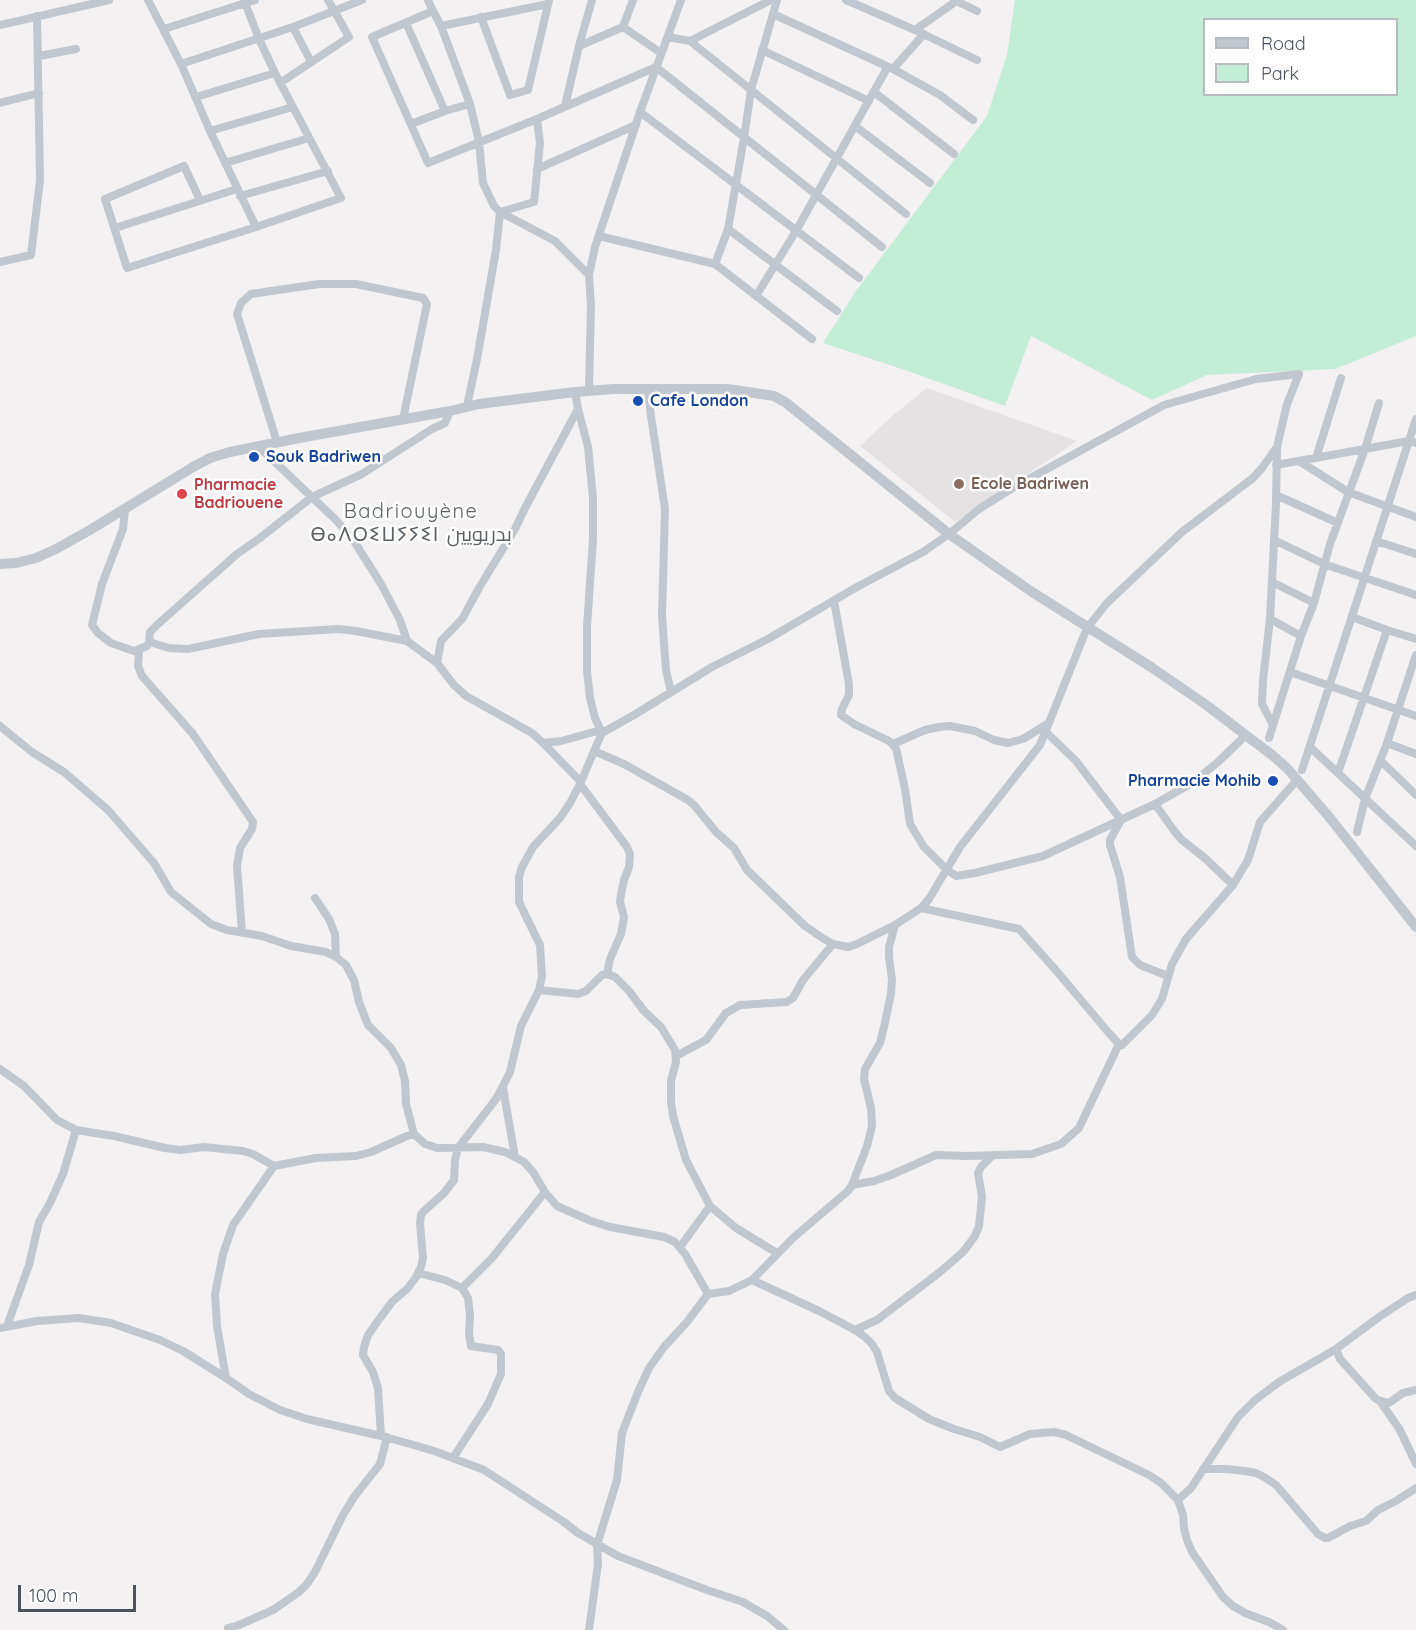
<!DOCTYPE html>
<meta charset="utf-8">
<style>
body{margin:0}
#map{position:relative;width:1416px;height:1630px;overflow:hidden;background:#f3f1f1;font-family:Quicksand,sans-serif}
canvas{display:block}
.legend{position:absolute;left:1203px;top:18px;width:195px;height:78px;box-sizing:border-box;background:#fff;border:2px solid #b7babe;margin:0;padding:8px 10px;list-style:none;font-size:18px;color:#4a535d}
.legend li{display:flex;align-items:center;gap:12px;height:30px}
.legend b{width:30px;border:2px solid #b7babe}
.scale{position:absolute;left:18px;top:1585px;width:118px;height:27px;box-sizing:border-box;border:3px solid #4a535d;border-top:0;padding-left:8px;font-size:18px;line-height:21px;white-space:nowrap;color:#4a535d;-webkit-text-stroke:4px #fff;paint-order:stroke}
</style>
<div id="map">
<canvas width="1416" height="1630"></canvas>
<ul class="legend">
<li><b style="height:8px;background:#c0c7ce"></b>Road</li>
<li><b style="height:16px;background:#c3edd7"></b>Park</li>
</ul>
<div class="scale">100 m</div>
</div>
<script>
const ctx = document.querySelector('canvas').getContext('2d');
ctx.lineJoin = 'round';
function fillPath(path, color) {
  ctx.fillStyle = color;
  ctx.fill(path, 'evenodd');
}
function shape(rows) {
  const path = new Path2D();
  for (const r of rows) {
    path.moveTo(r[0], r[1]);
    for (let i = 2; i < r.length; i += 2) path.lineTo(r[i], r[i + 1]);
  }
  return path;
}
function stroke(path, color, width, dash) {
  ctx.strokeStyle = color;
  ctx.lineWidth = width;
  ctx.lineCap = dash ? 'butt' : 'round';
  ctx.setLineDash(dash || []);
  ctx.stroke(path);
}
function write(font, color, halo, rows, align = 'center') {
  ctx.font = font + ' Quicksand,Cairo,"Noto Sans Tifinagh",sans-serif';
  ctx.lineWidth = 5;
  ctx.setLineDash([]);
  ctx.textBaseline = 'middle';
  ctx.strokeStyle = halo;
  ctx.fillStyle = color;
  for (const [text, x, y, turn = 0] of rows) {
    ctx.save();
    ctx.translate(x, y);
    ctx.rotate((+turn || 0) * Math.PI / 180);
    ctx.textAlign = isNaN(turn) ? turn : align;
    if (halo) ctx.strokeText(text, 0, 0);
    ctx.fillText(text, 0, 0);
    ctx.restore();
  }
}
const education = shape([
 [927,388,1077,441,955,522,860,446,892,416]
]);
const green = shape([
 [1015,0,1416,0,1416,336,1335,369,1207,375,1152,400,1031,336,1005,406,905,370,823,343,856,291,987,116,1007,55],
 [1204,20,1396,20,1396,94,1204,94]
]);
const minor = shape([
 [148,0,181,64,210,131,256,227],
 [428,0,433,11],
 [846,0,915,30,977,60],
 [954,0,977,11],
 [548,4,441,26,470,104,479,142,483,183,494,206,500,212,555,241,589,275],
 [773,14,893,69,940,95,973,120],
 [481,17,510,95,528,90,549,0],
 [406,23,445,111,470,104],
 [0,25,109,0],
 [441,26,433,11,372,37,428,163,537,119,656,67,882,247],
 [293,27,311,62],
 [623,27,633,0],
 [164,29,255,0],
 [915,30,958,0],
 [668,37,690,41,771,0],
 [690,41,906,214],
 [579,46,623,27,661,53],
 [762,50,869,101],
 [39,56,76,49],
 [181,64,293,27,362,0],
 [893,69,924,34],
 [280,83,349,37,328,0],
 [874,92,954,154],
 [196,97,275,73],
 [0,103,39,93],
 [565,106,579,46,592,0],
 [640,112,859,278],
 [411,124,445,111],
 [855,126,930,183],
 [210,131,293,107],
 [225,163,309,138],
 [537,169,636,125],
 [240,196,328,171],
 [200,200,184,166,105,199,127,268,256,227,341,198,275,73,259,39,244,0],
 [115,228,237,189],
 [728,229,837,311],
 [599,236,715,264,812,339],
 [0,262,31,255,40,180,37,16],
 [715,264,728,229,744,138,751,90,777,0],
 [756,296,796,231,887,68],
 [648,390,651,416,665,509,662,616,666,670,671,692],
 [589,391,591,305,589,275,595,247,640,112,681,0],
 [575,392,578,409],
 [467,406,477,359,496,250,500,212,534,202,540,143,537,119],
 [277,442,237,314,241,303,251,294,319,284,356,284,423,298,427,304,403,419],
 [258,446,336,520,354,541,381,584,400,620,407,641,437,663,454,685,466,696,532,733,543,743,581,782],
 [1316,458,1341,378],
 [1299,461,1348,492,1416,517],
 [1276,465,1409,441,1416,443],
 [1276,495,1338,523],
 [125,509,123,529,102,584,92,625,98,633,111,643,134,651,147,646,149,642,150,632,158,624,237,554,260,538,312,497,362,474,432,429,445,423,450,411],
 [1274,540,1324,564,1416,595],
 [1376,541,1416,554],
 [1272,582,1314,603],
 [834,601,849,684,849,695,842,709,841,715,854,724,889,741,896,748,905,789,910,824,924,847,946,869,956,876,975,873,1043,856,1155,804,1192,783,1218,762,1245,736],
 [1352,617,1387,630,1416,639],
 [1270,619,1301,636],
 [149,642,169,648,188,649,259,634,338,629,356,631,407,641],
 [139,650,138,666,142,676,193,734,253,822,252,829,240,848,237,866,242,932],
 [437,663,441,641,463,618,467,610,479,588,515,529,525,508,578,409,588,447,593,498,593,539,587,627,587,671,590,698,595,718,602,733],
 [1290,672,1416,716],
 [1273,725,1262,704,1263,680,1270,619,1276,504,1277,447],
 [0,726,32,752,64,772,108,810,154,863,171,892,211,924,227,930,262,936,291,946,326,952,336,957,346,965,354,980,359,1002,368,1025,391,1048,401,1065,405,1081,406,1104,414,1134,425,1144,437,1148,483,1147,505,1152,515,1157,524,1162,533,1172,545,1192,557,1206,591,1221,610,1227,664,1237,675,1242,685,1254,708,1294],
 [1045,731,1076,761,1121,820,1110,840,1110,845,1120,877,1132,957,1140,965,1168,976],
 [1269,738,1301,636,1314,603,1330,544,1365,449,1379,403],
 [543,743,561,741,601,730],
 [1387,743,1416,754],
 [893,744,925,730,939,727,950,726,975,731,994,740,1008,743,1023,739,1049,723],
 [1310,747,1416,846],
 [594,751,624,764,688,800,694,805,716,832,734,848,747,870,805,926,824,939,833,944,848,947,857,944,895,925,921,908,929,899,960,847,1040,745,1087,628,1107,603,1182,532,1253,478,1262,468,1277,447,1287,404,1299,374,1256,379,1164,405,1014,487,979,509,949,534,923,552,855,588,768,639,712,667,634,715,602,733,594,751,581,782,570,803,560,818,533,847,522,867,519,877,519,902,540,945,542,976,539,990,578,994,586,991,602,975,607,974,615,977,629,991,644,1011,661,1027,675,1050,676,1062,671,1081,671,1102,673,1116,686,1160,710,1206,736,1228,777,1253],
 [1381,761,1416,795],
 [1302,770,1416,419],
 [1338,773,1387,630],
 [580,784,627,847,630,854,629,867,624,880,621,894,620,902,624,917,621,934,610,959,607,974],
 [1155,804,1175,832,1182,840,1206,859,1233,885],
 [1357,832,1365,799,1387,743,1416,655],
 [315,898,329,919,335,934,336,957],
 [921,908,1019,929,1054,968,1108,1032,1119,1044,1122,1045,1152,1015,1162,999,1172,964,1186,939,1233,885,1248,860,1260,822,1297,780],
 [676,1056,706,1040,726,1013,740,1005,787,1002,793,998,803,980,833,944],
 [0,1069,24,1086,57,1120,76,1130,63,1174,50,1203,39,1222,29,1265,7,1326],
 [503,1088,515,1157],
 [76,1130,114,1136,165,1148,181,1150,204,1147,243,1151,253,1154,274,1166],
 [852,1185,874,1181,891,1175,936,1155,967,1156,1032,1154,1061,1144,1079,1128,1119,1044],
 [680,1247,710,1206],
 [418,1273,445,1280,462,1288,468,1298,470,1315,469,1334,471,1346,498,1350,501,1354,501,1374,488,1404,453,1458],
 [752,1280,819,1311,855,1330,865,1337,872,1344,877,1352,889,1391,895,1398,929,1419,954,1429,980,1437,1000,1447,1030,1434,1054,1432,1066,1435,1149,1475,1161,1483,1178,1500,1183,1515,1184,1528,1187,1540,1192,1552,1223,1597,1233,1606,1245,1613,1269,1622,1283,1630],
 [462,1288,492,1258,545,1192],
 [0,1328,37,1321,79,1318,111,1323,160,1340,183,1351,226,1378,249,1394,280,1410,307,1419,381,1436,414,1445,437,1452,484,1470,564,1522,578,1533,618,1556,707,1590,743,1602,767,1616,784,1630],
 [855,1330,877,1320,940,1272,963,1252,975,1236,979,1226,982,1197,978,1173,981,1167,993,1155],
 [1336,1349,1340,1359,1376,1399,1380,1401,1389,1403,1403,1393,1416,1390],
 [226,1378,217,1326,215,1294,223,1254,233,1225,274,1166,316,1158,356,1156,371,1152,407,1136,414,1134],
 [1380,1401,1400,1430,1416,1464],
 [381,1436,378,1388,373,1372,363,1355,364,1347,368,1335,380,1318,392,1302,408,1288,416,1277,421,1267,423,1258,420,1223,421,1215,423,1212,444,1193,454,1180,455,1160,458,1148,496,1099,502,1088,510,1072,521,1026,539,990],
 [1203,1469,1226,1469,1245,1471,1256,1473,1264,1477,1276,1485,1318,1534,1325,1538,1328,1538,1350,1526,1366,1521,1378,1510,1396,1501,1416,1488],
 [1178,1500,1191,1488,1238,1417,1255,1400,1279,1382,1336,1349,1379,1317,1408,1298,1416,1295],
 [228,1628,239,1625,273,1610,299,1592,307,1584,315,1572,343,1515,354,1497,380,1464,387,1437],
 [589,1630,598,1564,597,1545,617,1480,622,1433,638,1392,649,1368,664,1347,687,1322,708,1294,729,1291,752,1280,793,1238,848,1191,852,1185,867,1146,872,1126,871,1108,864,1079,865,1069,880,1043,884,1027,891,994,892,980,889,957,889,947,895,925]
]);
const tertiary = shape([
 [0,564,16,563,36,558,56,549,90,530,193,467,210,458,230,452,299,438,450,411,479,404,575,392,614,389,728,389,774,396,785,402,949,534,1032,592,1151,667,1205,704,1272,755,1287,768,1330,818,1416,927]
]);
const markers = [
 [638,401,6,"#1a4fb4"],
 [254,457,6,"#1a4fb4"],
 [959,484,6,"#8d6e63"],
 [182,494,6,"#e0444e"],
 [1273,781,6,"#1a4fb4"]
];
const transitNames = [
 ["Cafe London",650,401],
 ["Souk Badriwen",266,457],
 ["Pharmacie Mohib",1261,781,"right"]
];
const educationNames = [
 ["Ecole Badriwen",971,484]
];
const healthNames = [
 ["Pharmacie",194,485],
 ["Badriouene",194,503]
];
const quarterNames = [
 ["Badriouyène",411,512],
 ["ⴱⴰⴷⵔⵉⵡⵢⵢⵉⵏ بدريويين",411,535]
];
fillPath(education, '#e4e2e2');
fillPath(green, '#c3edd7');
stroke(minor, '#c0c7ce', 8);
stroke(tertiary, '#c0c7ce', 10);
for (const [x, y, r, color] of markers) {
  const dot = new Path2D();
  dot.arc(x, y, r, 0, 2 * Math.PI);
  ctx.fillStyle = color;
  ctx.fill(dot);
  stroke(dot, '#fff', 2);
}
write('bold 16px', '#164399', '#fff', transitNames, 'left');
write('bold 16px', '#785e54', '#fff', educationNames, 'left');
write('bold 16px', '#be3a42', '#fff', healthNames, 'left');
ctx.letterSpacing = '1.5px';
write('20px', '#5e6165', '#fff', quarterNames);
ctx.letterSpacing = '0px';
</script>
